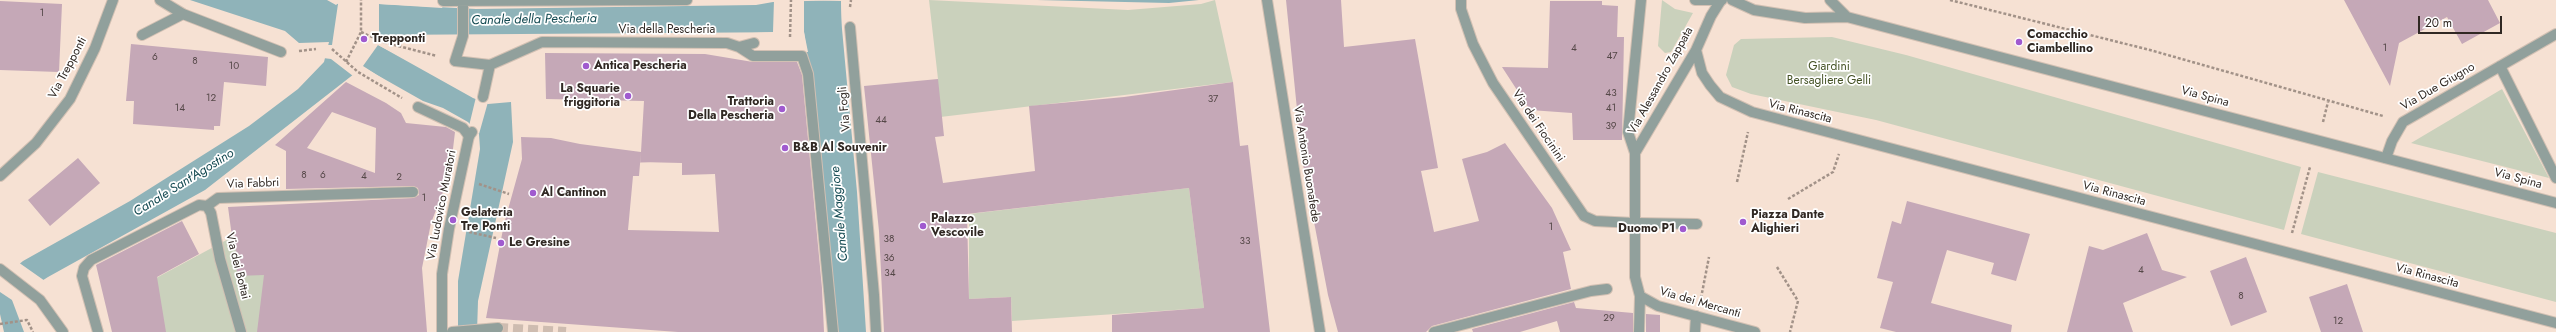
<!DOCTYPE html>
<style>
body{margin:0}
#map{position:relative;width:2556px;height:332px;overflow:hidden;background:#f6e1d3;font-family:Jost,sans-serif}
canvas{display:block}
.scale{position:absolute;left:2418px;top:16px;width:84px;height:18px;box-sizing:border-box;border:2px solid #302823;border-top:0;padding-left:5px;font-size:12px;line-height:14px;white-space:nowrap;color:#302823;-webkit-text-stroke:3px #fff;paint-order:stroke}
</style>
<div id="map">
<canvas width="2556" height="332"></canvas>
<div class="scale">20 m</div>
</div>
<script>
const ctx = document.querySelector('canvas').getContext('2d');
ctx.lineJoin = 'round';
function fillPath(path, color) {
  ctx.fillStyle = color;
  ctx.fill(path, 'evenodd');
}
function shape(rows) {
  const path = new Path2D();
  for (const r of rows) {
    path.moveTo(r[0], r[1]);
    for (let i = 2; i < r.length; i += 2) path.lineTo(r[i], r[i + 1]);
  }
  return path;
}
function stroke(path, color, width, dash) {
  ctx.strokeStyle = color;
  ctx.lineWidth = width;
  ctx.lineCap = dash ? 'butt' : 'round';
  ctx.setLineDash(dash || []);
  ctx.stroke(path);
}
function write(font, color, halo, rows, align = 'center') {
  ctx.font = font + ' Jost,sans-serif';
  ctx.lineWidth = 3.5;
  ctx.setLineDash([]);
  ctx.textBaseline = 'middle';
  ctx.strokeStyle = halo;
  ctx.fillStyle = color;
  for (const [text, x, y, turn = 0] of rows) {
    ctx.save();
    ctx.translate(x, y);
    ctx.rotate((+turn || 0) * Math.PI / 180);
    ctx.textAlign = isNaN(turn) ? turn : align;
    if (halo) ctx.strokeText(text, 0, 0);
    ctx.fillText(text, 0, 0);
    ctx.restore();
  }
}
const green = shape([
 [929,0,1128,10,1201,4,1215,0,1233,82,932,118,938,79],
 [1662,0,1675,9,1693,13,1671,52,1665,53,1658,46],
 [1832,37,1906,55,2301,167,2284,230,1876,120,1751,94,1732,87,1726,75,1734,45,1741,39],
 [2502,89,2549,178,2411,143],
 [2318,172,2556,233,2556,302,2301,234],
 [1189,188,1204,308,1012,321,1011,297,969,299,969,214],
 [268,226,384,332,155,332,145,284,232,237]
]);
const water = shape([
 [190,0,327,0,336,5,342,0,377,0,379,4,476,9,756,5,773,2,841,0,842,29,857,192,866,332,836,332,821,157,804,32,379,35,378,45,473,98,488,104,511,102,513,142,478,301,477,332,458,332,458,281,480,149,479,134,468,122,443,108,423,101,363,67,205,190,48,277,12,300,24,332,4,332,0,314,0,280,23,261,130,201,249,126,298,89,324,62,329,42,299,43,285,31],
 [1037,0,1199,0,1169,3]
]);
const pier = shape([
 [330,0,335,3,339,0,379,0,443,6,442,8,379,4,379,35,444,36,444,38,381,37,380,44,427,70,378,45,363,66,419,102,363,69,353,76,331,59,323,58,326,45,332,45,338,4],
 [774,0,843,0,844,29,842,29,841,1,804,0,804,32,808,52,806,52,802,34,753,35,753,33,773,32],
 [476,97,488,102,479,134,469,126],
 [18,262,45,281,15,302,0,292,0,278]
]);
const building = shape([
 [1286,0,1341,0,1344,47,1415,39,1438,168,1421,171,1434,232,1479,221,1462,159,1487,152,1505,143,1552,208,1571,250,1563,252,1571,289,1432,326,1426,332,1338,332,1328,295,1302,159],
 [2344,0,2488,0,2500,23,2462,44,2447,17,2399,43,2390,86],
 [0,1,62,4,59,72,0,70],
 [1550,1,1602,1,1602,5,1618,6,1617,37,1624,37,1622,140,1573,140,1572,113,1530,110,1502,67,1548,68],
 [131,44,268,57,266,86,224,82,220,126,214,126,214,130,133,124,134,101,126,101],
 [545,53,705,54,753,62,797,62,802,75,822,288,824,332,678,332,486,318,504,224,522,159,521,137,551,138,580,144,641,152,644,101,546,99],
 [641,152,640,162,682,163,682,175,715,174,719,232,628,230,633,176,639,176],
 [938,79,944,136,935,137,943,183,1035,171,1029,106,1124,97,1233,82,1240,146,1248,145,1270,332,1112,332,1112,315,1204,308,1189,188,967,214,969,299,1011,297,1012,332,884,332,879,231,864,86],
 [346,82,386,103,401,113,406,123,446,127,455,132,450,174,431,223,422,268,427,332,257,332,264,275,237,276,235,235,232,237,228,207,413,198,419,195,418,188,413,186,286,189,286,151,275,145],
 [332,112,376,128,375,173,307,148],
 [78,158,100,183,50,226,28,200],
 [1907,201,2030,234,2016,281,1991,274,1994,263,1947,250,1931,303,2012,325,2011,332,1896,332,1880,328,1893,282,1877,278,1892,221,1901,224],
 [182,221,199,254,157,277,166,332,112,332,96,265],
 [2147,233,2162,270,2187,277,2123,303,2133,332,2067,332,2089,246,2103,250],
 [2246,257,2267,312,2231,326,2210,271],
 [2347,284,2363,332,2321,332,2309,297],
 [1574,302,1576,308,1633,313,1633,332,1560,332,1557,321,1520,332,1473,332,1472,329],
 [1646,314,1660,315,1660,332,1646,332]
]);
const pedestrianTunnel = shape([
 [498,328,566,332]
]);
const path = shape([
 [1950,0,2150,50,2383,116],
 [850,7,851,0],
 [361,32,383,42,437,56],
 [790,37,791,0],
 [332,49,358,72,402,98],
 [299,51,316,49],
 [346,62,361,32,361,0],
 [2323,122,2328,102],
 [1737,182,1748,132],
 [479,184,509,194],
 [1788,199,1833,172,1839,154],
 [469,232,496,238],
 [2292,233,2310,167],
 [1777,267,1798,301,1790,332],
 [1701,298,1709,257],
 [0,324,27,320,33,332]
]);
const service = shape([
 [1634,223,1697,224],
 [1695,332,1696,316]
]);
const pedestrian = shape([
 [160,0,183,14,281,52],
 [463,0,463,36,455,61,490,65],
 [443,1,687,0],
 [850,27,874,295,876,332],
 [142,35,183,14],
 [739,47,753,56,802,56,808,74,833,332],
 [483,97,490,65,542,42,727,43,739,47,754,43],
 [418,107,463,128,469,136,472,132],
 [207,206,218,198,413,192],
 [452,332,498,328],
 [1434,332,1591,291,1607,289]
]);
const minor = shape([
 [1267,0,1320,332],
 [1461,0,1461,9,1473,44,1493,83,1584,216,1595,221,1634,223],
 [1696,50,1702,73,1710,85,1720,97,1752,112,2556,323],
 [2500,66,2556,178],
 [1635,153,1696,50,1711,16,1721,0],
 [2386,158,2392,141,2403,122,2556,34],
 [0,269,40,300,63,332],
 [1640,296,1658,306,1755,332],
 [98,332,82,276,84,268,91,260,199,205,207,206,211,213,220,259,241,332],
 [442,332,442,274,449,229,469,136],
 [1639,332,1640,296,1635,277,1635,153,1628,132,1641,0]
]);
const tertiary = shape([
 [1695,0,1722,0],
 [1732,0,1754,10,1805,18,1847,17,2556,203],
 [1830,0,1847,17],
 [0,176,36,143,70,99,95,48,113,0]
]);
const markers = [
 [364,39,4,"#a05acf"],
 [2019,42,4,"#a05acf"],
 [586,66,4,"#a05acf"],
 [628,96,4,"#a05acf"],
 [782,109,4,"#a05acf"],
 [785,148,4,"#a05acf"],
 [533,193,4,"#a05acf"],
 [453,220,4,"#a05acf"],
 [1743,222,4,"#a05acf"],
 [923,226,4,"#a05acf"],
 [1683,229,4,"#a05acf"],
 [501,243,4,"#a05acf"]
];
const numberNames = [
 ["1",42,14],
 ["4",1574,49],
 ["1",2385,49],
 ["47",1612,57],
 ["6",155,58],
 ["8",195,62],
 ["10",234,67],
 ["43",1611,94],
 ["12",211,99],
 ["37",1213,100],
 ["14",180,109],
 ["41",1611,109],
 ["44",881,121],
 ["39",1611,127],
 ["8",304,176],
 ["6",323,176],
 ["4",364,177],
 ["2",399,178],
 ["1",424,199],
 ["1",1551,228],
 ["38",889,240],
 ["33",1245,242],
 ["36",889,259],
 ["4",2141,271],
 ["34",890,274],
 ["8",2241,297],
 ["29",1609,319],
 ["12",2338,322]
];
const streetNames = [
 ["Via della Pescheria",667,30],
 ["Via Trepponti",68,68,-62],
 ["Via Alessandro Zappata",1661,81,-61],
 ["Via Due Giugno",2438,87,-30],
 ["Via Spina",2205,97,15],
 ["Via Fogli",845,109,-95],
 ["Via Rinascita",1800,112,14],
 ["Via dei Fiocinini",1538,126,56],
 ["Via Antonio Buonafede",1306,164,81],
 ["Via Spina",2518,179,15],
 ["Via Fabbri",253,184,-2],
 ["Via Rinascita",2114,194,15],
 ["Via Ludovico Muratori",442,205,-79],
 ["Via dei Bottai",237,266,76],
 ["Via Rinascita",2427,276,15],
 ["Via dei Mercanti",1700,303,16]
];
const poiNames = [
 ["Comacchio",2027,35],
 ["Ciambellino",2027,49],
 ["Trepponti",372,39],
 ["Antica Pescheria",594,66],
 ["La Squarie",620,89,"right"],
 ["friggitoria",620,103,"right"],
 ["Trattoria",774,102,"right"],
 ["Della Pescheria",774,116,"right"],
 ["B&B Al Souvenir",793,148],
 ["Al Cantinon",541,193],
 ["Gelateria",461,213],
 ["Tre Ponti",461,227],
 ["Piazza Dante",1751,215],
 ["Alighieri",1751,229],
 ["Palazzo",931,219],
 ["Vescovile",931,233],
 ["Duomo P1",1675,229,"right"],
 ["Le Gresine",509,243]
];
const parkNames = [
 ["Giardini",1829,67],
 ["Bersagliere Gelli",1829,81]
];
const waterNames = [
 ["Canale della Pescheria",534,20,-1],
 ["Canale Sant'Agostino",184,183,-32],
 ["Canale Maggiore",840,214,-95]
];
fillPath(green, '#cad1bc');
fillPath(water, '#8fb3b9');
fillPath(pier, '#f6e1d3');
fillPath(building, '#c5a8b7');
stroke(pedestrianTunnel, '#cebcb0', 10, [10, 5]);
stroke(service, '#d2c0b3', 12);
stroke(pedestrian, '#d2c0b3', 12);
stroke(minor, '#d2c0b3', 12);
stroke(tertiary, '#d2c0b3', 12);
stroke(path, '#a29288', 2.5, [3, 2]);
stroke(service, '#91a09c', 10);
stroke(pedestrian, '#91a09c', 10);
stroke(minor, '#91a09c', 10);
stroke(tertiary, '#91a09c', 10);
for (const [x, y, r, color] of markers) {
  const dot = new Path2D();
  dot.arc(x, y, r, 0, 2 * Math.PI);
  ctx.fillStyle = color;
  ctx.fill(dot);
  stroke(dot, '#fff', 1.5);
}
write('10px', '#554848', null, numberNames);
write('12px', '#302823', '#fff', streetNames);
write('bold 12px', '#302823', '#fff', poiNames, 'left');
write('12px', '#455326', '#fff', parkNames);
write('italic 13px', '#134951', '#fff', waterNames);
</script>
